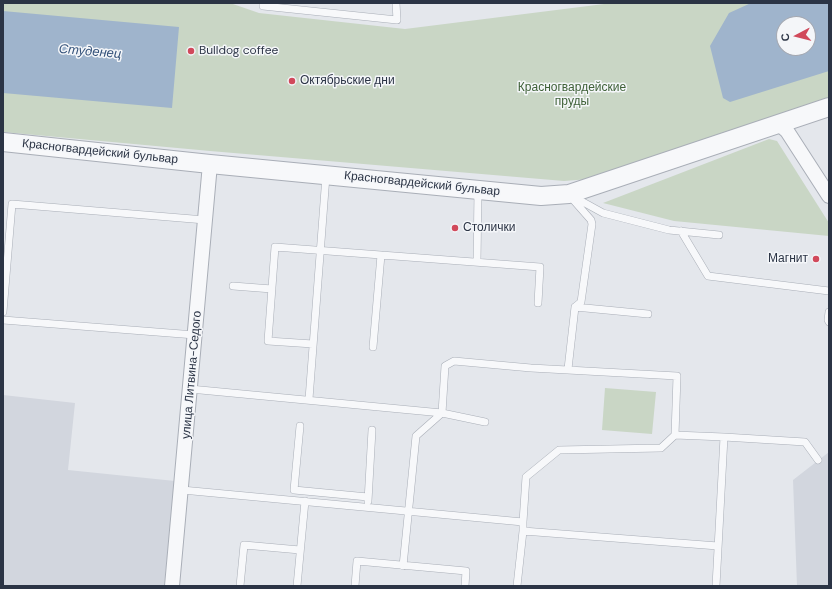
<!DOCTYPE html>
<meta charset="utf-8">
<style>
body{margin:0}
#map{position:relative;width:832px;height:589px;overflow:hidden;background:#e4e7ec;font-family:"DM Sans",sans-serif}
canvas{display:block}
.frame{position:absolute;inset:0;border:4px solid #2b3445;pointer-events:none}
.north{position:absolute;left:776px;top:16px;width:40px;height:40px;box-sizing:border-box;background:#f4f6f9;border:1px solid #a4a8b1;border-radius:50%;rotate:263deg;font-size:11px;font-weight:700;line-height:16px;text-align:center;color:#2b3445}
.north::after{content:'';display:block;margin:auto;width:14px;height:18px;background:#d1495b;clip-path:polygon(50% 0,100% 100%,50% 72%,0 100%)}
</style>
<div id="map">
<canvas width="832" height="589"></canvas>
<div class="frame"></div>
<div class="north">С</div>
</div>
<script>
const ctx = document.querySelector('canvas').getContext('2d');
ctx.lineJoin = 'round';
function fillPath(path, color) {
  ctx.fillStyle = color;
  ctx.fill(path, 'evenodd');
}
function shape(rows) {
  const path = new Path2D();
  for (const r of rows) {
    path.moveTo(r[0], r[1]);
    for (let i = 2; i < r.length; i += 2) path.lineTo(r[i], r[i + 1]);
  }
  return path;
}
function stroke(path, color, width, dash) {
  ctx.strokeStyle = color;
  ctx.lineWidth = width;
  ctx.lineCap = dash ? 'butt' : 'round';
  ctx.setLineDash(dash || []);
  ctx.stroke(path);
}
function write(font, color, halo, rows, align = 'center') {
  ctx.font = font + ' "DM Sans",sans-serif';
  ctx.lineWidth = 3;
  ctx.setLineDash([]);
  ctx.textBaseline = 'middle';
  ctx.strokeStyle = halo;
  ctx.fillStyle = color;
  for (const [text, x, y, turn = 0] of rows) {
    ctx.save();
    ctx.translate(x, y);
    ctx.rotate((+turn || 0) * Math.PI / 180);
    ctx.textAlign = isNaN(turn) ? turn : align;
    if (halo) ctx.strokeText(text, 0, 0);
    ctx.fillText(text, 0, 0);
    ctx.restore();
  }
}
const built = shape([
 [3,395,75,403,68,470,175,481,164,586,3,586],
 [829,452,829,586,797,586,793,480]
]);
const green = shape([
 [3,3,230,3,259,13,405,29,612,3,829,3,829,99,590,179,564,181,210,151,3,132],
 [784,24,808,24,808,48,784,48],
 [769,139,777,141,829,223,829,236,674,221,603,203],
 [605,388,656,392,652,434,602,430]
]);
const water = shape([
 [751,3,829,3,829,71,730,102,723,98,710,46,729,13],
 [784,24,808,24,808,48,784,48],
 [3,11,179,27,172,108,3,93]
]);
const service = shape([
 [263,3,263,6,397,20,396,3],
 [574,197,603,213,669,230,719,235],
 [681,231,708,276,829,291],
 [477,262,478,191],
 [233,286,272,289],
 [575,307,648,314],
 [3,312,12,204,205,220],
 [829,312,828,320,829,322],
 [3,320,195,335],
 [313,344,268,341,275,247,540,267,538,303],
 [373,347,381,255],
 [568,369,575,307,581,302,592,224,591,220,569,195],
 [190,389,442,413,485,422],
 [309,399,326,176],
 [300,426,294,490,368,497],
 [724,437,805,442,818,460],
 [182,490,523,522],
 [368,501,372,430],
 [523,531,718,546],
 [403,566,416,436,442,413,445,366,454,361,531,368,677,376,675,435],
 [240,586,244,545,300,550],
 [297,586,305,501],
 [355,586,357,561,466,571,465,586],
 [517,586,523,531,523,522,526,477,559,450,661,448,675,435,724,437,716,586]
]);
const minor = shape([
 [779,124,787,131,829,196],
 [172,586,210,164]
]);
const tertiary = shape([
 [3,142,210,164,541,196,569,194,829,107]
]);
const markers = [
 [191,51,4,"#d1495b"],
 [292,81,4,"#d1495b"],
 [455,228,4,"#d1495b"],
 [816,259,4,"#d1495b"]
];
const poiNames = [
 ["Bulldog coffee",199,51],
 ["Октябрьские дни",300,81],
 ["Столички",463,228],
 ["Магнит",808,259,"right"]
];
const parkNames = [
 ["Красногвардейские",572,88],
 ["пруды",572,102]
];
const streetNames = [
 ["Красногвардейский бульвар",100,152,6],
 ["Красногвардейский бульвар",422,184,6],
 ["улица Литвина-Седого",192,375,-85]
];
const waterNames = [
 ["Студенец",90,52,5]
];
fillPath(built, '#d2d6de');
fillPath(green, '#c9d6c5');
fillPath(water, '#9fb4cc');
stroke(service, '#a9aeb7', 8);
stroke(minor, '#a9aeb7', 16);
stroke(tertiary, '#a9aeb7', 20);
stroke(service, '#f7f8fa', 7);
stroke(minor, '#f7f8fa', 14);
stroke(tertiary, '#f7f8fa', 18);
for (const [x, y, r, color] of markers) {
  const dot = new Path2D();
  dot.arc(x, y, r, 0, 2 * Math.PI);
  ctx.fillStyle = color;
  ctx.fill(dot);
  stroke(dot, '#f4f6f9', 1.5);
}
write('12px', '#2b3445', '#f4f6f9', poiNames, 'left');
write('12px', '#3f6138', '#f4f6f9', parkNames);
write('12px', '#2b3445', '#f4f6f9', streetNames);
write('italic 13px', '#34527a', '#f4f6f9', waterNames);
</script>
